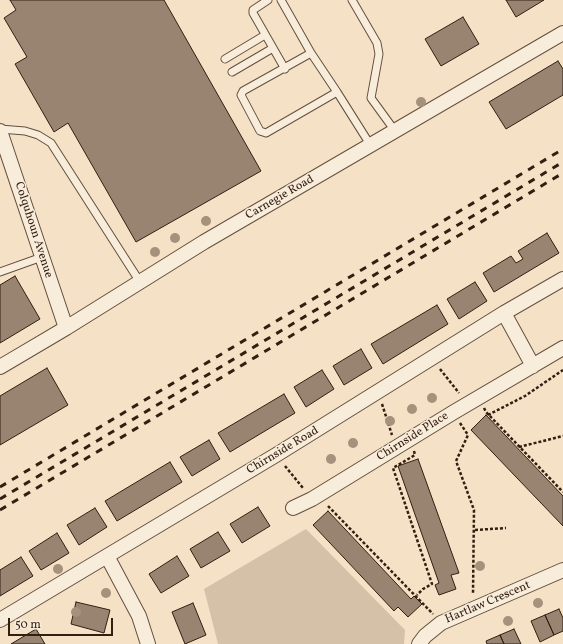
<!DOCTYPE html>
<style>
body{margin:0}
#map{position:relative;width:563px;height:644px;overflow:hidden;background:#f5e2c6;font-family:Vollkorn,serif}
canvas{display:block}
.scale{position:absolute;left:8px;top:618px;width:105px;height:18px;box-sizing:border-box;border:2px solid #331e12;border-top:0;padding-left:5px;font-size:12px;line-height:14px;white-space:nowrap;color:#331e12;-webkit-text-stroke:3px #f8ecda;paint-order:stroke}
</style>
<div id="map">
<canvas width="563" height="644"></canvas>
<div class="scale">50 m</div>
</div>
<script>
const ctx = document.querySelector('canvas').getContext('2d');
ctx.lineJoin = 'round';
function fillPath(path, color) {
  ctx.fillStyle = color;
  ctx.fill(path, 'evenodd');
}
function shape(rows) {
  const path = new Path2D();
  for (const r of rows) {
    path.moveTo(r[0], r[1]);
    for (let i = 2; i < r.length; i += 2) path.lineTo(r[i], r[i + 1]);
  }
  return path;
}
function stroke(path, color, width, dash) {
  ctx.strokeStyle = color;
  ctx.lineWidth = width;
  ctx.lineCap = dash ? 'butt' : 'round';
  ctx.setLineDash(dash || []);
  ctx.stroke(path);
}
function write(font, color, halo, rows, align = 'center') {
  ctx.font = font + ' Vollkorn,serif';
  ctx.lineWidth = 3;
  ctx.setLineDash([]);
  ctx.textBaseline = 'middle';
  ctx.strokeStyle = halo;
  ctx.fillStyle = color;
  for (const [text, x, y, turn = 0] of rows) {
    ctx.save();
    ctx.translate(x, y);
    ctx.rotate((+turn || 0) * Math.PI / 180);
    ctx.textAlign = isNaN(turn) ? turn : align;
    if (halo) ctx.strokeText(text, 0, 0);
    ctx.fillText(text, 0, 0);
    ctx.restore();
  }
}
const green = shape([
 [306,529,405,630,404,644,218,644,204,589]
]);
const building = shape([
 [10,0,164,0,261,171,136,242,68,123,54,132,15,64,27,57,4,18,16,10,10,0],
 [506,0,544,0,516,17,506,0],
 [463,17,479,44,441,66,425,39,463,17],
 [558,61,563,69,563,95,506,129,489,102,558,61],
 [547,233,559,253,494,292,483,273,511,256,516,263,523,259,518,251,547,233],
 [15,276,40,319,0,343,0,285,15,276],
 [475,282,487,301,459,319,447,299,475,282],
 [437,305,448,324,383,364,371,344,437,305],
 [361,349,372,368,344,385,333,366,361,349],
 [47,368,68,405,0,445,0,396,47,368],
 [322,370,334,389,306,407,294,387,322,370],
 [284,394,295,413,230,452,218,433,284,394],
 [486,415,563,496,563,526,471,430,486,415],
 [209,440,220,459,192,476,180,457,209,440],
 [418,459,459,573,451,575,456,589,439,595,435,585,439,583,398,466,418,459],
 [170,462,182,482,117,521,105,501,170,462],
 [258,507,270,526,242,543,230,524,258,507],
 [95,508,107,527,79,545,67,525,95,508],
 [328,511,411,599,414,596,422,604,408,617,398,607,394,611,313,525,328,511],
 [218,532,230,551,201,568,190,549,218,532],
 [57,533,69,553,41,570,29,551,57,533],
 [177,556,189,576,161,593,149,574,177,556],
 [21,557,33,576,0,596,0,570,21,557],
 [76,602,110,610,104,633,71,624,76,602],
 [193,603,206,635,185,644,172,612,193,603],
 [559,609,563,618,563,631,554,635,545,615,559,609],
 [545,615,554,635,540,642,531,621,545,615],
 [36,629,45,644,11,644,36,629],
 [514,629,521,644,504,644,500,635,514,629],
 [500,635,504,644,487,644,486,641,500,635]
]);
const path = shape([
 [440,369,459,393],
 [382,404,392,435],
 [484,408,486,412,563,492],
 [488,415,525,396,563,370],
 [460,423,468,435,456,461,474,510,473,594],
 [519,447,563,436],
 [414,451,415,455,393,468,432,584,423,589,417,595],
 [285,466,303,488],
 [328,506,433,614],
 [475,530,506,528]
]);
const lane = shape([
 [268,0,253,10,253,13,285,69],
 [281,0,311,53,337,92,266,133,260,131,241,95,243,91,311,53],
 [352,0,377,43,379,54,371,98,395,131],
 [225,59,265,35],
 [232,72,273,48],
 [337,92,371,146],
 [0,129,25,131,38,135,51,143,140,282],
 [0,272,42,257]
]);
const street = shape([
 [0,131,66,328],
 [504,313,533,366],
 [0,367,66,328,204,242,563,33],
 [293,508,312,499,454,412,563,348],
 [107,556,139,616,148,644],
 [0,620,276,455,504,313,563,279],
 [419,644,425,636,441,623,563,570]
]);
const rail = shape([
 [0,487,563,149],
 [0,499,563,162],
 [0,510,563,173]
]);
const trees = [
 [421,102],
 [206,221],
 [175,238],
 [155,252],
 [432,398],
 [412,409],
 [390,421],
 [353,443],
 [331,459],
 [480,566],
 [58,569],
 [106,593],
 [538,603],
 [76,612],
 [508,621]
];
const streetNames = [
 ["Carnegie Road",280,198,-30],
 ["Colquhoun Avenue",33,230,72],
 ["Chirnside Place",413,437,-32],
 ["Chirnside Road",283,451,-31],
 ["Hartlaw Crescent",488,603,-23]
];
fillPath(green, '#d4c1a7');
fillPath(building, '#988470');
stroke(building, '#331e12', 1);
stroke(lane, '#644f3f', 9);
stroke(street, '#644f3f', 16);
stroke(path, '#331e12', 2.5, [3, 2]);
stroke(lane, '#f8ecda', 7);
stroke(street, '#f8ecda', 14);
stroke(rail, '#331e12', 3, [7, 7]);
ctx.fillStyle = '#a5917c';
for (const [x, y] of trees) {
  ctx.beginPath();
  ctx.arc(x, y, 5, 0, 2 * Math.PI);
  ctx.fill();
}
write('12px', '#331e12', '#f8ecda', streetNames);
</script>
